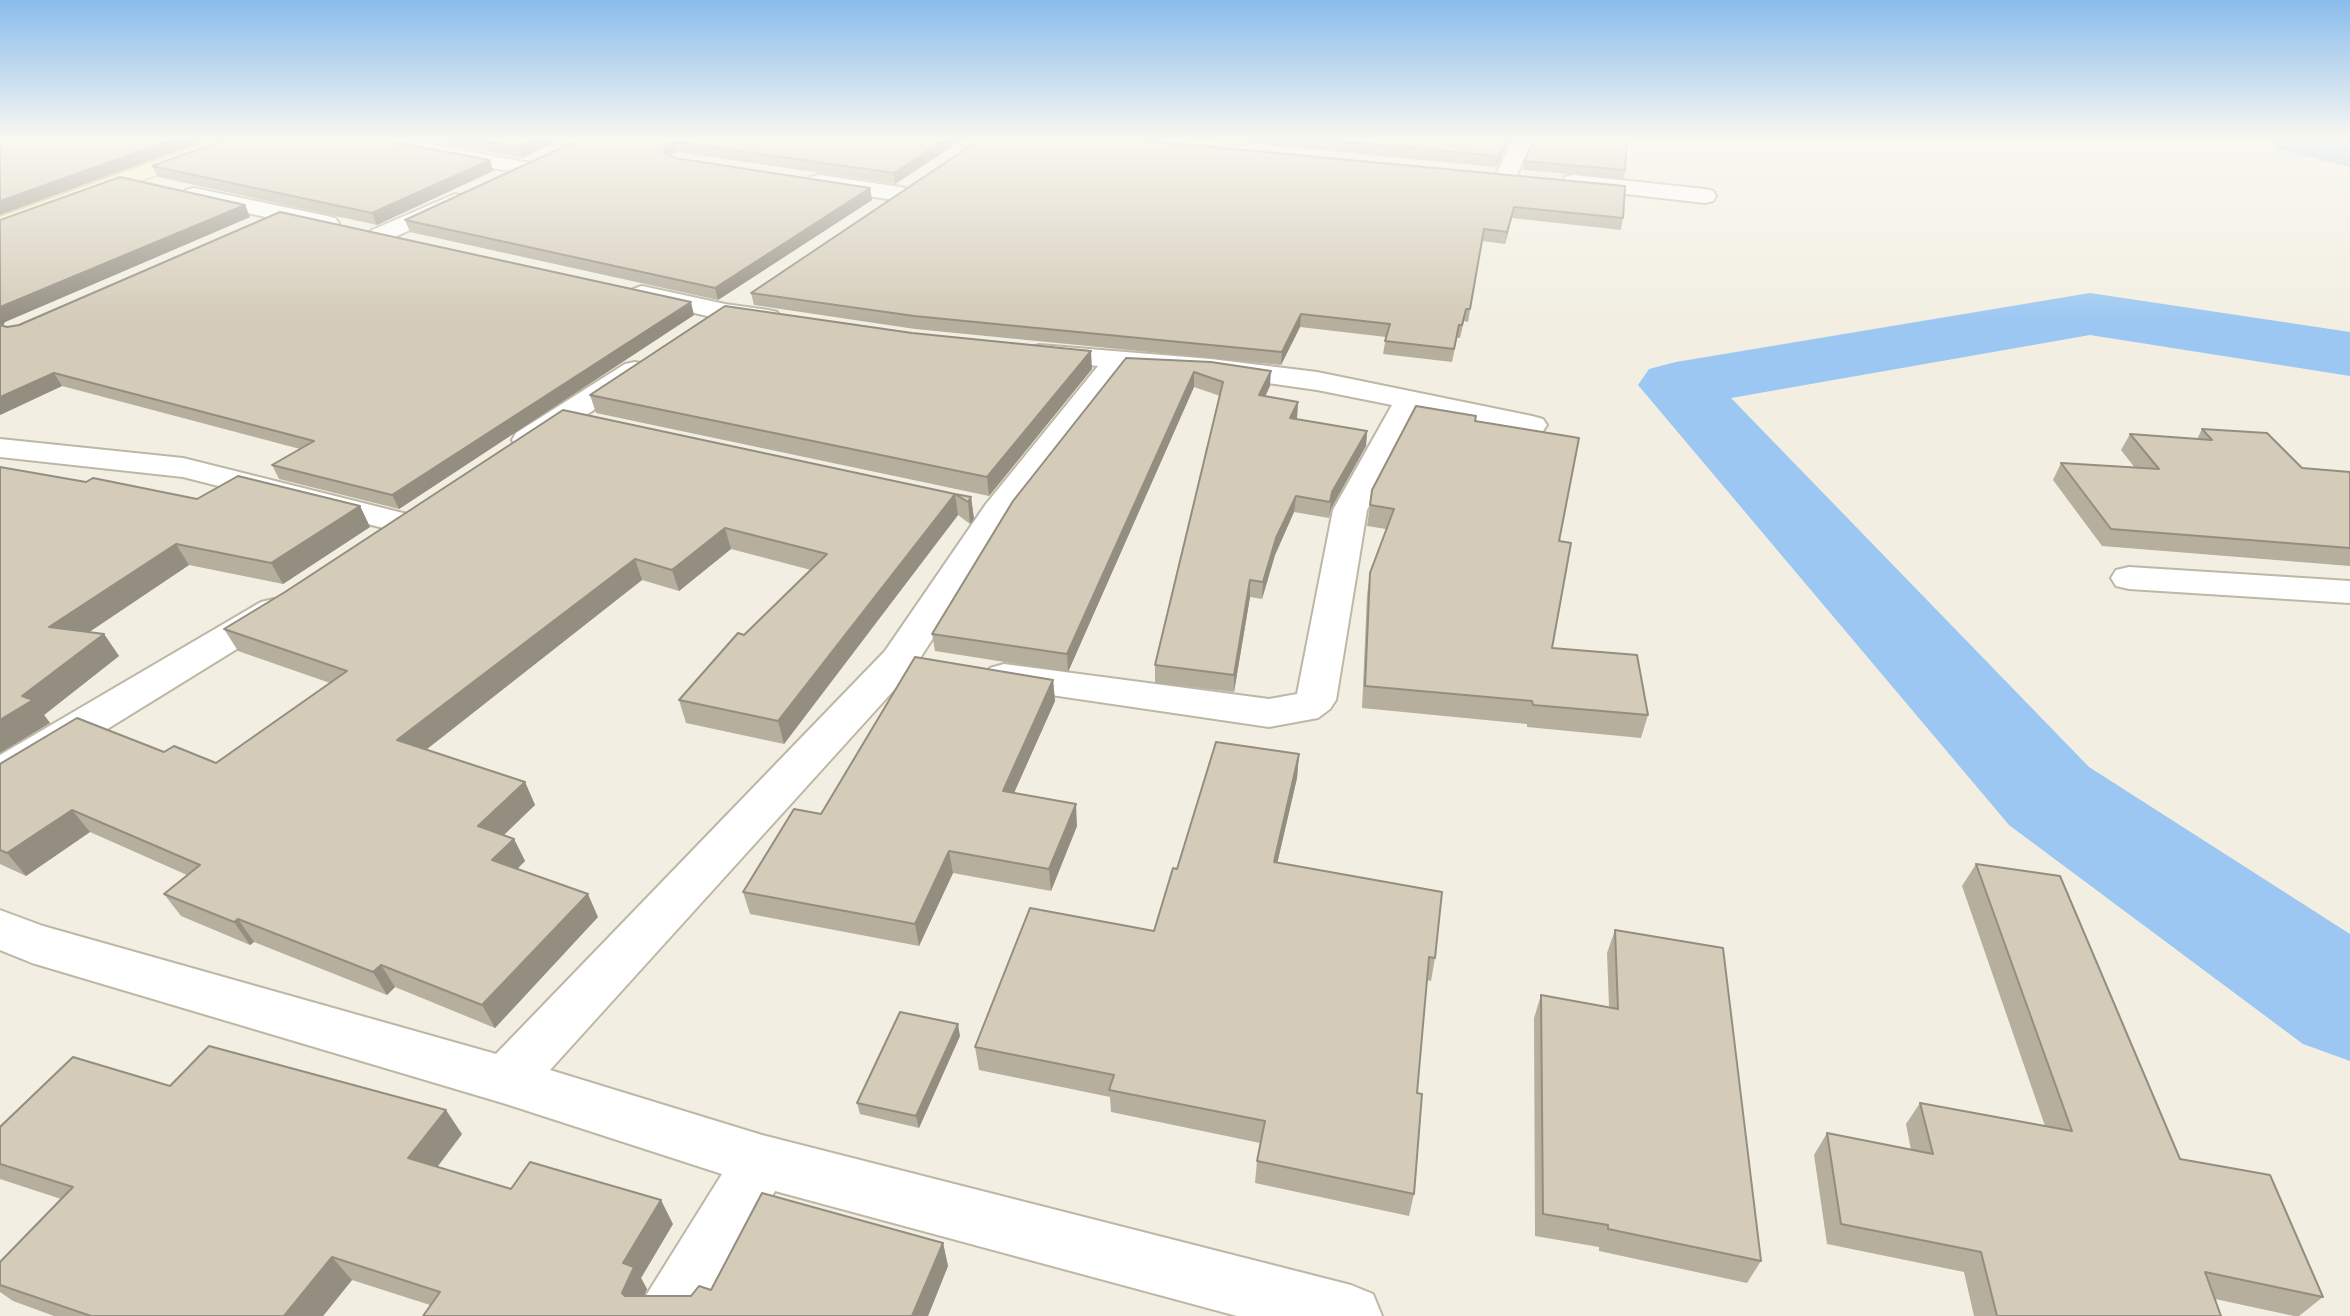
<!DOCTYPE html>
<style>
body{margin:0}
canvas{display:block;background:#f2efe2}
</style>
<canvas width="2350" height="1316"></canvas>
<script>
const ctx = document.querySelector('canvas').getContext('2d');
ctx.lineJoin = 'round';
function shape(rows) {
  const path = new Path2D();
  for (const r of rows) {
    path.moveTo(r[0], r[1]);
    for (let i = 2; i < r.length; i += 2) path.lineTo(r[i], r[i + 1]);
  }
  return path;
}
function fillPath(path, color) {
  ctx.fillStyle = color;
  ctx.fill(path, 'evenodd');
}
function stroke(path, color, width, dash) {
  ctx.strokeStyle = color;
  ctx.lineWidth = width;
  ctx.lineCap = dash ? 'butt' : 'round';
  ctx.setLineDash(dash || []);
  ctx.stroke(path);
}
const river = shape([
 [2270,138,2350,138,2350,167,2277,149,2270,138],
 [2090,293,2350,332,2350,376,2090,335,1731,398,2089,767,2350,934,2350,1061,2303,1044,2009,825,1638,385,1649,369,1676,362,2090,293]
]);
const minor = shape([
 [352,138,396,138,525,162,532,164,536,168,532,172,525,174,362,144,352,138],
 [1514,138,1534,138,1514,181,1498,181,1495,176,1514,138],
 [819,175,900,187,908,189,911,194,908,199,900,201,811,187,808,182,811,177,819,175],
 [1573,175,1705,189,1713,191,1716,196,1713,201,1705,203,1565,187,1562,182,1565,177,1573,175],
 [194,188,327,216,335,218,339,223,335,228,327,230,186,200,183,195,186,190,194,188],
 [455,194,463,196,466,201,463,206,388,240,380,242,372,240,368,235,372,230,455,194],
 [642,286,725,304,768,310,777,312,781,318,777,324,768,326,725,320,633,299,629,294,633,289,642,286],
 [1040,345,1211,359,1317,372,1532,416,1543,419,1547,425,1543,431,1532,434,1418,411,1367,510,1336,700,1330,709,1318,718,1269,727,990,686,984,677,990,668,1004,664,1269,699,1297,694,1333,510,1392,405,1317,390,1211,375,1126,368,1012,516,913,669,550,1070,762,1135,1351,1285,1373,1294,1382,1316,1237,1316,775,1191,703,1316,638,1316,647,1294,722,1174,506,1104,32,963,0,950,0,910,43,926,496,1054,885,651,986,504,1098,366,1030,359,1026,353,1030,347,1040,345],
 [635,362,645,364,649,370,645,376,538,447,527,449,516,447,512,440,516,433,625,364,635,362],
 [0,439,183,458,415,516,420,523,415,530,403,533,183,477,0,457,0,439],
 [2129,567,2350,581,2350,603,2129,589,2116,586,2111,578,2116,570,2129,567],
 [274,599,287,602,292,610,287,618,15,786,0,790,0,755,261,602,274,599]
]);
const secondary = shape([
 [220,138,250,138,247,142,0,232,0,217,220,138]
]);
const wall = shape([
 [412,138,564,138,522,158],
 [583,138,965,138,895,184,678,152,670,154,670,156,675,158,870,188,872,200,718,300,410,232,405,220],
 [982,138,1623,218,1621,230,1512,218,1505,244,1482,241,1468,322,1464,321,1460,338,1457,338,1452,362,1383,354,1386,337,1300,327,1281,365,915,329,754,305,751,293],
 [1189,138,1511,138,1496,167],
 [490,160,493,171,377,225,158,177,152,166],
 [1524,161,1625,170,1624,179,1523,170],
 [245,205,250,217,5,322,2,326,7,327,694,315,399,509,279,479,272,465,300,449,62,386,0,415,0,220],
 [912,333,1092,369,989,496,596,413,590,395],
 [1126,358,1270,386,1265,397,1298,402,1297,419,1367,431,1366,446,1331,509,1329,518,1294,512,1275,555,1262,599,1250,597,1234,692,1155,683,1155,665,1220,396,1194,387,1068,672,935,651,932,634],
 [1476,416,1475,421,1559,541,1552,648,1648,715,1641,738,1527,727,1527,724,1362,708,1367,595,1370,573,1386,529,1367,526,1370,505],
 [2202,429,2302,468,2350,472,2350,566,2102,546,2053,480,2061,463,2135,468,2121,450,2130,434,2197,439],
 [86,482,197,499,360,506,370,527,283,584,189,565,89,632,104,634,119,656,44,715,50,723,0,753],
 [955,494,958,515,784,744,686,723,679,700,811,570,731,549,679,591,642,580,426,750,525,782,535,805,504,835,514,839,525,861,517,869,598,917,495,1028,395,987,387,995,254,942,250,945,181,916,164,894,187,875,90,832,26,876,0,864,0,764,164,752,216,763,330,683,238,651,224,629,285,592],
 [955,494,971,497,974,519,970,524,958,515],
 [1053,680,1055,701,1014,793,1077,826,1051,891,953,873,919,946,750,914,743,892,821,814],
 [1299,754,1297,778,1277,863,1435,958,1431,981,1427,980,1417,1093,1414,1194,1409,1216,1255,1183,1257,1161,1260,1143,1111,1112,1110,1097,979,1070,975,1047,1154,931,1177,869],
 [1976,864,2180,1159,2323,1297,2299,1316,2294,1316,2215,1299,2221,1316,1974,1316,1964,1272,1827,1244,1814,1155,1827,1133,1911,1150,1906,1124,1920,1103,2045,1126,1962,886],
 [1615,930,1761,1261,1747,1283,1599,1251,1599,1247,1535,1236,1534,1018,1541,995,1609,1007,1607,953],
 [960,1036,919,1128,860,1114,857,1103],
 [170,1086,462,1134,437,1167,511,1189,673,1224,641,1278,647,1289,644,1296,691,1296,711,1290,943,1243,948,1266,928,1316,430,1305,352,1280,323,1316,54,1316,13,1301,0,1292,0,1262,61,1199,0,1179,0,1127]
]);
const shadedWall = shape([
 [177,138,212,138,0,215,0,201],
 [538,138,564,138,522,158,518,147],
 [947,138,965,138,895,184,894,173],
 [1507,138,1511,138,1496,167,1498,156],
 [676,142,678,152,670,154,666,163,663,152,668,144],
 [490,160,493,171,377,225,372,213],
 [870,188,872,200,718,300,715,288],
 [245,205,250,217,5,322,0,331,0,307],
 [1514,207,1512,218,1505,244,1507,232],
 [691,302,694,315,399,509,392,495],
 [1301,314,1300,327,1281,365,1282,352],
 [1091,351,1092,369,989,496,987,477],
 [1271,371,1270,386,1258,411,1259,395],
 [1194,372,1194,387,1068,672,1067,654],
 [54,373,62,386,0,415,0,397],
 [1298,402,1297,418,1289,433,1290,418],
 [1367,431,1366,446,1331,509,1329,518,1332,492],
 [955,494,958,515,784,744,778,721],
 [1296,496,1294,512,1275,555,1262,599,1263,582,1276,538],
 [971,497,974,519,970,524,968,502],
 [360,506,370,527,283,584,271,563],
 [725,528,731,549,679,591,672,570],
 [176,544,189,565,64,649,49,627],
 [635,559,642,580,409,763,397,740],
 [1250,580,1250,597,1234,692,1234,675],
 [104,634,119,656,44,715,50,723,0,753,0,720,22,696],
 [1053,680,1055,701,1005,813,1003,791],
 [1299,754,1297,778,1272,886,1274,862],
 [525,782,535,805,489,849,478,826],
 [1076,804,1077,826,1051,891,1049,869],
 [72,810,90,832,26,876,7,853],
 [514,839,525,861,503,883,492,860],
 [949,851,953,873,919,946,915,924],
 [588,894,598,917,495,1028,482,1005],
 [238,919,254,942,250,945,234,922],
 [381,965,395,987,387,995,373,972],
 [958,1024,960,1036,919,1128,916,1116],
 [446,1110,462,1134,426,1182,408,1158],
 [661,1200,673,1224,641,1278,647,1289,636,1315,622,1293,623,1263],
 [943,1243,948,1266,928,1316,912,1316],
 [332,1257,352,1280,323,1316,284,1316]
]);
const building = shape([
 [0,138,177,138,0,201,0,138],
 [230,138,370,138,490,160,372,213,152,166,230,138],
 [467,138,538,138,518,147,467,138],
 [583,138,947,138,894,173,676,142,668,144,663,152,675,158,870,188,715,288,405,220,583,138],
 [982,138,1117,138,1625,186,1623,218,1514,207,1507,232,1484,229,1470,309,1466,309,1462,325,1459,325,1454,349,1385,341,1390,324,1301,314,1282,352,914,316,751,293,982,138],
 [1304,138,1507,138,1498,156,1304,138],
 [1535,138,1627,138,1625,170,1524,161,1535,138],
 [120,177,245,205,0,307,0,220,120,177],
 [280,212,691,302,392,495,272,465,314,441,54,373,0,397,0,325,7,327,19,325,280,212],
 [725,306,912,333,1091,351,987,477,590,395,725,306],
 [1126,358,1211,362,1271,371,1259,395,1298,402,1290,418,1367,431,1332,492,1330,502,1296,496,1276,538,1263,582,1250,580,1234,675,1155,665,1223,382,1194,372,1067,654,932,634,1013,501,1126,358],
 [1416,406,1476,416,1475,421,1579,438,1559,541,1571,543,1552,648,1637,655,1648,715,1533,705,1532,701,1365,686,1370,573,1394,509,1370,505,1372,490,1416,406],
 [563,410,955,494,778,721,679,700,738,633,744,635,827,554,725,528,672,570,635,559,397,740,525,782,478,826,514,839,492,860,588,894,482,1005,381,965,373,972,238,919,234,922,164,894,200,865,72,810,7,853,0,850,0,764,77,718,164,752,174,746,216,763,347,671,224,629,285,592,563,410],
 [2202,429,2267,433,2302,468,2350,472,2350,548,2111,529,2061,463,2159,469,2130,434,2212,440,2202,429],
 [0,467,86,482,93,478,197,499,238,476,360,506,271,563,176,544,49,627,104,634,22,696,33,700,0,720,0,467],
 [955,494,971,497,968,502,955,494],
 [915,657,1053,680,1003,791,1076,804,1049,869,949,851,915,924,743,892,794,809,821,814,915,657],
 [1216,742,1299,754,1274,862,1442,892,1435,958,1429,957,1417,1093,1422,1094,1414,1194,1257,1161,1265,1121,1109,1090,1114,1075,975,1047,1030,908,1154,931,1173,868,1177,869,1216,742],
 [1976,864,2060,876,2180,1159,2270,1175,2323,1297,2205,1272,2221,1316,1997,1316,1981,1252,1841,1224,1827,1133,1933,1154,1920,1103,2072,1131,1976,864],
 [1615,930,1723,948,1761,1261,1608,1229,1608,1225,1543,1214,1541,995,1618,1009,1615,930],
 [900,1012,958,1024,916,1116,857,1103,900,1012],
 [209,1046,446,1110,408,1158,511,1189,530,1162,661,1200,623,1263,634,1267,622,1293,625,1296,691,1296,699,1286,711,1290,762,1193,943,1243,912,1316,423,1316,440,1292,332,1257,284,1316,91,1316,0,1285,0,1262,73,1187,0,1164,0,1127,73,1057,170,1086,209,1046]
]);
fillPath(river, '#9bc7f2');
stroke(minor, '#beb7a5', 4);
stroke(secondary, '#d4c990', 4);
fillPath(minor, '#fff');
fillPath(secondary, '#fff6c0');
fillPath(wall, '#b6af9e');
fillPath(shadedWall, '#948e81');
fillPath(building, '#d4cbb8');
stroke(building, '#948e81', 2);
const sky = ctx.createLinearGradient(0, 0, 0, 322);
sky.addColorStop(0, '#89bcec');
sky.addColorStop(0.43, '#f9f8f2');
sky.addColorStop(1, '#f9f8f200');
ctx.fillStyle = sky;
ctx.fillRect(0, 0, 2350, 322);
</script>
